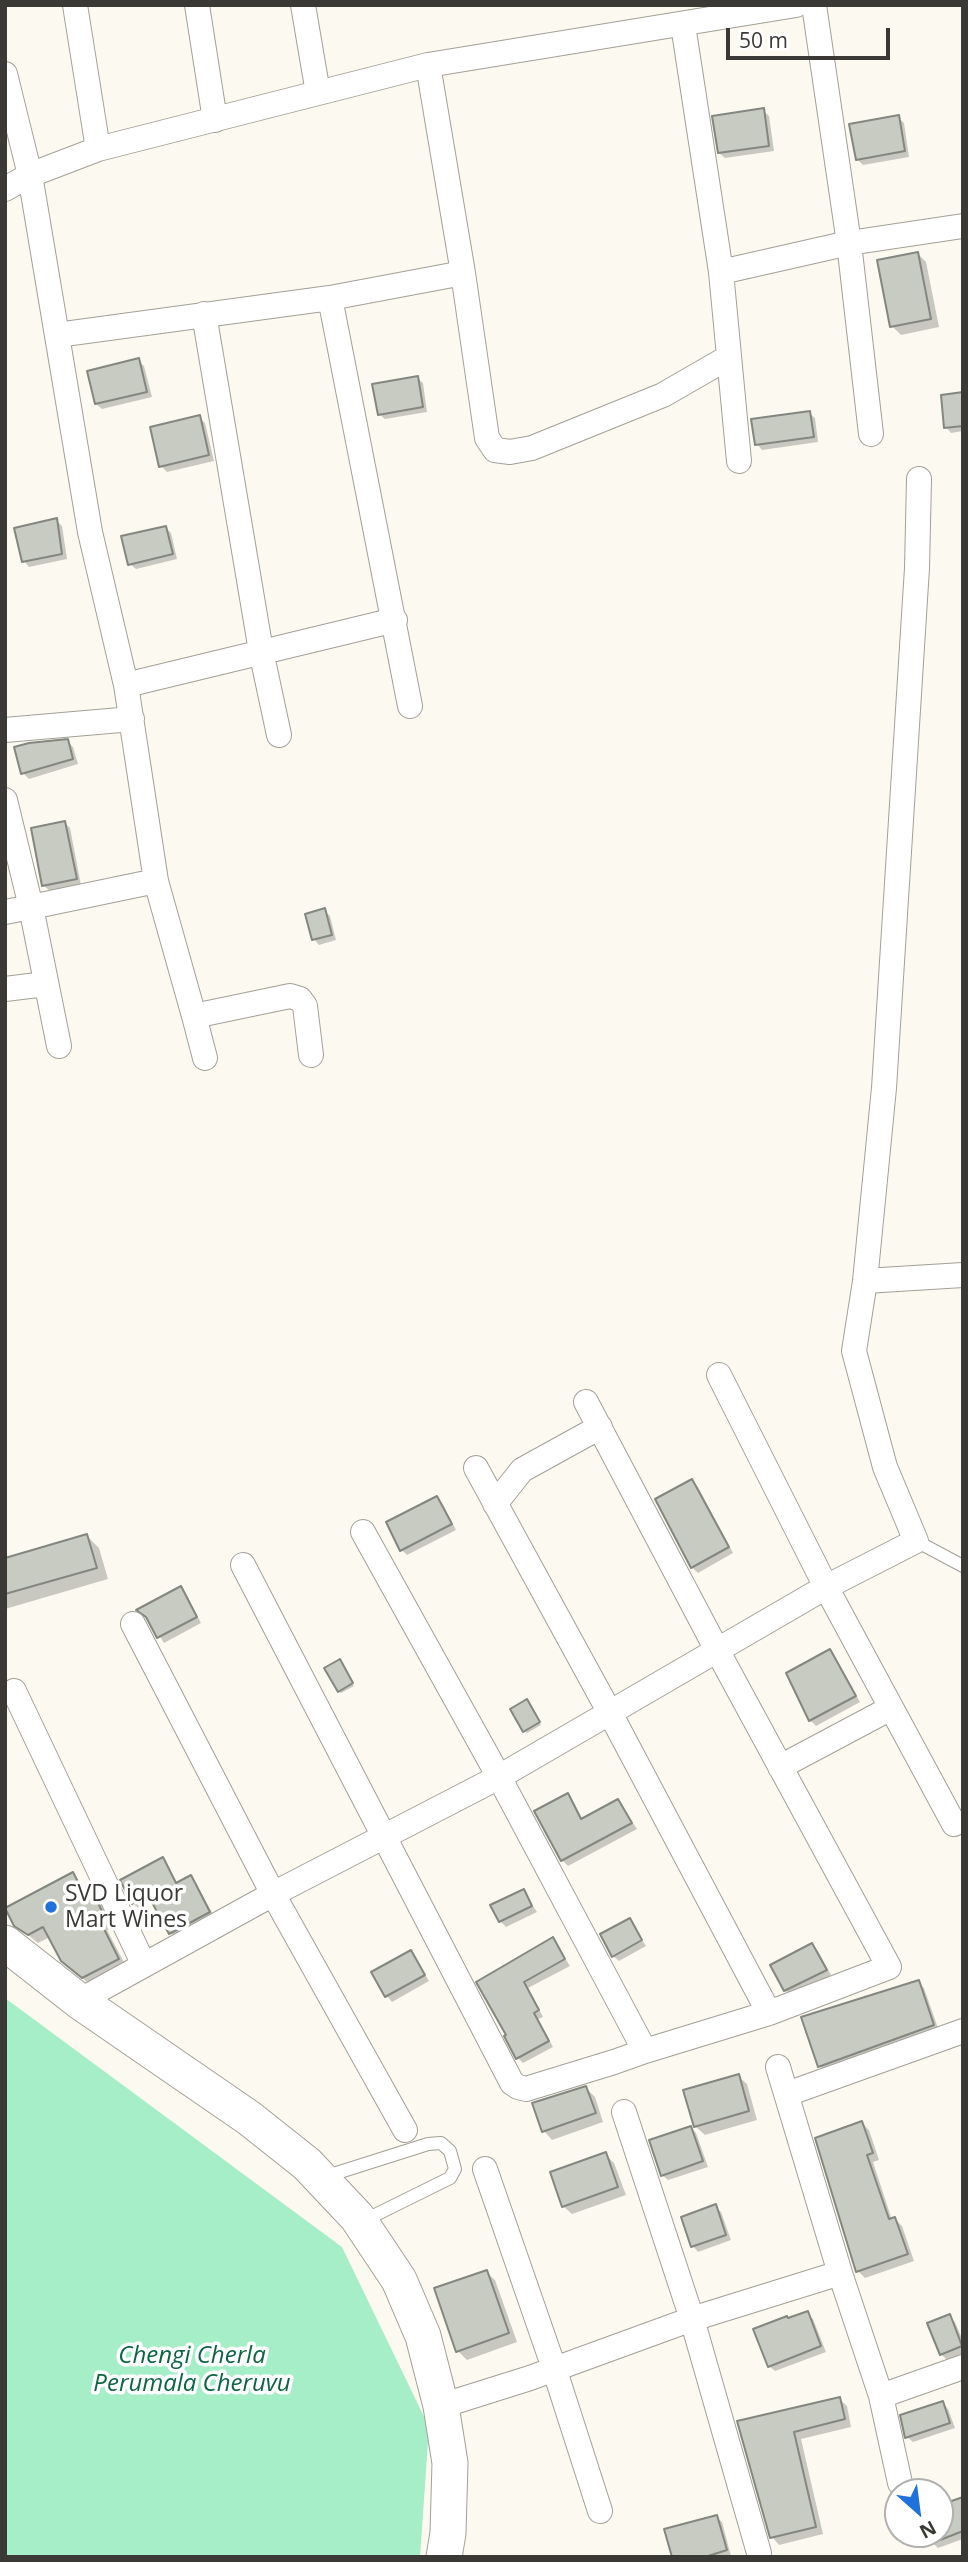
<!DOCTYPE html>
<style>
body{margin:0}
#map{position:relative;width:968px;height:2562px;overflow:hidden;background:#fcfaf0;font-family:"Open Sans",sans-serif}
canvas{display:block}
.frame{position:absolute;inset:0;border:7px solid #3a3936;pointer-events:none}
.north{position:absolute;left:884px;top:2478px;width:70px;height:70px;box-sizing:border-box;background:#fff;border:2px solid #b0b0af;border-radius:50%;rotate:152deg;font-size:19px;font-weight:700;line-height:28px;text-align:center;color:#3a3936}
.north::after{content:'';display:block;margin:auto;width:24px;height:32px;background:#1f71dc;clip-path:polygon(50% 0,100% 100%,50% 72%,0 100%)}
.scale{position:absolute;left:726px;top:28px;width:164px;height:32px;box-sizing:border-box;border:4px solid #3a3936;border-top:0;padding-left:9px;font-size:21px;line-height:24px;white-space:nowrap;color:#3a3936;-webkit-text-stroke:5px #fff;paint-order:stroke}
</style>
<div id="map">
<canvas width="968" height="2562"></canvas>
<div class="frame"></div>
<div class="north">N</div>
<div class="scale">50 m</div>
</div>
<script>
const ctx = document.querySelector('canvas').getContext('2d');
ctx.lineJoin = 'round';
function fillPath(path, color) {
  ctx.fillStyle = color;
  ctx.fill(path, 'evenodd');
}
function shape(rows) {
  const path = new Path2D();
  for (const r of rows) {
    path.moveTo(r[0], r[1]);
    for (let i = 2; i < r.length; i += 2) path.lineTo(r[i], r[i + 1]);
  }
  return path;
}
function stroke(path, color, width, dash) {
  ctx.strokeStyle = color;
  ctx.lineWidth = width;
  ctx.lineCap = dash ? 'butt' : 'round';
  ctx.setLineDash(dash || []);
  ctx.stroke(path);
}
function write(font, color, halo, rows, align = 'center') {
  ctx.font = font + ' "Open Sans",sans-serif';
  ctx.lineWidth = 7;
  ctx.setLineDash([]);
  ctx.textBaseline = 'middle';
  ctx.strokeStyle = halo;
  ctx.fillStyle = color;
  for (const [text, x, y, turn = 0] of rows) {
    ctx.save();
    ctx.translate(x, y);
    ctx.rotate((+turn || 0) * Math.PI / 180);
    ctx.textAlign = isNaN(turn) ? turn : align;
    if (halo) ctx.strokeText(text, 0, 0);
    ctx.fillText(text, 0, 0);
    ctx.restore();
  }
}
const water = shape([
 [5,1998,342,2247,429,2427,420,2557,5,2557]
]);
const shadow = shape([
 [763,110,769,116,774,151,725,158,719,153],
 [898,117,904,123,909,157,863,165,857,159],
 [918,254,926,262,939,327,901,335,892,326],
 [138,360,144,366,152,397,102,409,96,404],
 [417,378,423,383,427,412,385,419,379,414],
 [963,394,963,431,951,433,946,427],
 [809,413,815,418,818,442,762,450,757,444],
 [199,417,205,423,214,461,167,472,161,466],
 [56,520,62,526,67,559,29,567,24,561],
 [165,527,171,533,177,559,136,569,130,564],
 [67,741,73,747,78,764,29,779,23,773],
 [64,822,70,828,81,885,50,891,44,886],
 [324,910,330,916,336,940,319,945,314,939],
 [692,1481,698,1487,733,1553,698,1573,692,1567],
 [437,1498,442,1503,456,1530,407,1555,402,1550],
 [87,1536,99,1548,108,1579,5,1609,5,1560],
 [180,1588,186,1594,201,1623,164,1643,149,1619],
 [829,1652,835,1657,860,1702,816,1726,810,1720],
 [342,1664,354,1686,341,1693,339,1691],
 [529,1704,541,1725,527,1733,525,1731],
 [567,1795,573,1801,583,1820,618,1801,637,1829,568,1866,562,1860,536,1811],
 [162,1859,178,1884,190,1877,196,1883,215,1918,176,1939,171,1933,153,1901,139,1909,133,1903],
 [73,1875,82,1883,89,1898,93,1896,102,1905,113,1927,107,1930,127,1968,92,1986,72,1970,50,1937,38,1943,16,1925],
 [523,1891,537,1912,506,1927,500,1921],
 [629,1920,646,1946,619,1961,613,1956],
 [553,1939,570,1966,528,1988,543,2017,538,2019,553,2047,523,2063,518,2058,509,2036,479,1983],
 [812,1945,818,1951,831,1975,791,1996,785,1990],
 [411,1952,429,1981,392,2002,387,1996],
 [918,1982,924,1988,939,2031,826,2072,820,2066],
 [738,2076,747,2084,757,2120,705,2135,696,2127,686,2091],
 [586,2088,595,2097,603,2122,552,2140,544,2131],
 [862,2123,869,2130,879,2160,873,2162,892,2220,895,2219,902,2226,914,2261,865,2278,858,2271],
 [691,2128,696,2133,708,2167,668,2180,662,2175],
 [605,2154,614,2163,626,2195,572,2214,563,2206],
 [715,2206,721,2212,731,2240,698,2252,693,2246],
 [486,2272,495,2280,517,2342,467,2360,458,2351],
 [807,2313,813,2319,826,2352,775,2371,769,2366,789,2320],
 [949,2316,955,2322,963,2341,963,2353,947,2360,941,2354],
 [839,2399,847,2406,851,2427,801,2439,823,2534,779,2545,772,2537,739,2422],
 [943,2403,948,2409,955,2428,913,2442,907,2437],
 [963,2499,963,2539,938,2548,932,2542,929,2534,940,2534,940,2507],
 [716,2517,722,2522,731,2556,673,2557]
]);
const building = shape([
 [764,108,769,146,718,153,712,116,764,108],
 [899,115,905,151,856,160,849,124,899,115],
 [918,252,931,319,890,327,877,260,918,252],
 [139,358,147,392,95,404,87,371,139,358],
 [418,376,423,407,378,415,372,384,418,376],
 [963,392,963,426,944,428,941,395,963,392],
 [810,411,814,437,755,445,751,419,810,411],
 [200,415,209,455,159,467,150,427,200,415],
 [57,518,62,554,22,562,14,528,57,518],
 [166,526,173,554,128,565,121,536,166,526],
 [68,739,73,759,21,774,14,747,29,743,68,739],
 [65,821,77,879,42,886,31,828,65,821],
 [325,908,332,935,312,940,305,914,325,908],
 [692,1479,729,1547,691,1568,655,1499,692,1479],
 [437,1496,452,1524,400,1551,386,1522,437,1496],
 [87,1534,97,1568,5,1594,5,1558,87,1534],
 [181,1586,197,1617,157,1638,146,1617,136,1610,181,1586],
 [830,1649,856,1696,809,1721,786,1673,830,1649],
 [340,1659,353,1683,338,1692,324,1668,340,1659],
 [527,1699,540,1722,523,1732,510,1709,527,1699],
 [568,1793,581,1819,618,1799,632,1823,561,1861,534,1811,568,1793],
 [163,1857,176,1883,191,1875,210,1912,169,1934,148,1895,132,1904,120,1880,163,1857],
 [73,1872,86,1898,94,1894,105,1918,100,1921,119,1959,82,1978,61,1961,43,1927,28,1935,14,1926,5,1908,73,1872],
 [524,1889,532,1906,499,1922,490,1905,524,1889],
 [630,1918,642,1940,612,1957,600,1934,630,1918],
 [553,1937,565,1959,524,1982,539,2010,534,2013,549,2041,516,2059,504,2036,506,2035,476,1982,553,1937],
 [812,1943,827,1970,784,1991,770,1965,812,1943],
 [411,1950,425,1975,385,1997,371,1972,411,1950],
 [919,1980,934,2025,818,2067,801,2017,919,1980],
 [739,2074,749,2111,694,2127,683,2090,739,2074],
 [586,2086,596,2113,542,2132,532,2103,586,2086],
 [862,2121,873,2153,867,2155,889,2219,895,2217,908,2254,856,2272,815,2138,862,2121],
 [691,2126,703,2161,661,2176,649,2140,691,2126],
 [606,2152,618,2187,562,2207,550,2172,606,2152],
 [716,2204,726,2235,691,2247,681,2217,716,2204],
 [487,2270,509,2333,456,2352,434,2288,487,2270],
 [808,2311,821,2346,768,2367,753,2329,787,2316,788,2318,808,2311],
 [950,2314,962,2346,940,2355,927,2323,950,2314],
 [840,2397,845,2419,794,2432,816,2527,770,2538,737,2421,840,2397],
 [943,2401,950,2423,905,2438,900,2415,943,2401],
 [963,2497,963,2531,940,2540,940,2505,963,2497],
 [717,2515,727,2550,705,2557,672,2557,664,2529,717,2515]
]);
const lane = shape([
 [916,1541,963,1566],
 [324,2177,428,2144,441,2143,450,2151,455,2169,450,2178,361,2222]
]);
const street = shape([
 [75,5,98,149],
 [197,5,215,120],
 [303,5,318,93],
 [814,5,849,243,871,434],
 [683,25,721,272,739,461],
 [428,65,463,273,487,438,495,450,510,452,532,448,663,395,729,357],
 [5,74,30,175,90,532,126,685,156,881,194,1016,290,996,300,999,305,1006,311,1055],
 [5,189,30,175,98,149,428,65,796,5],
 [721,272,849,243,963,226],
 [330,298,410,706],
 [204,314,261,651,279,735],
 [57,335,330,298,463,273],
 [126,685,395,620],
 [5,730,132,719],
 [5,800,31,907,156,881],
 [5,912,31,907,59,1046],
 [5,989,46,984],
 [194,1016,205,1058],
 [865,1281,963,1275],
 [719,1375,826,1587,954,1824],
 [476,1468,610,1713,769,2013],
 [495,1504,522,1470,600,1427],
 [363,1532,499,1777,645,2051,769,2013,889,1967,717,1650,586,1402],
 [243,1565,512,2083,518,2087,526,2089,614,2062,645,2051],
 [133,1624,273,1894,405,2130],
 [14,1691,144,1965],
 [780,1767,891,1708],
 [79,2001,273,1894,499,1777,826,1587,916,1541,885,1467,854,1351,865,1281,884,1088,917,568,919,479],
 [778,2067,840,2273],
 [787,2094,963,2031],
 [624,2112,692,2319,759,2553],
 [485,2169,554,2368,600,2511],
 [881,2396,900,2483],
 [441,2406,530,2378,692,2319,840,2273,881,2396,963,2367]
]);
const secondary = shape([
 [5,1943,79,2001,249,2118,307,2164,357,2217,399,2280,423,2336,441,2406,450,2463,448,2533,444,2557]
]);
const markers = [
 [51,1907,7,"#1f71dc"]
];
const poiNames = [
 ["SVD Liquor",65,1894],
 ["Mart Wines",65,1920]
];
const waterNames = [
 ["Chengi Cherla",192,2356],
 ["Perumala Cheruvu",192,2384]
];
fillPath(water, '#a5eec7');
fillPath(shadow, '#0003');
fillPath(building, '#c7cbc2');
stroke(building, '#83877f', 2);
stroke(lane, '#a2a097', 14);
stroke(street, '#a2a097', 26);
stroke(secondary, '#a2a097', 37);
stroke(lane, '#fff', 12);
stroke(street, '#fff', 24);
stroke(secondary, '#fff', 35);
for (const [x, y, r, color] of markers) {
  const dot = new Path2D();
  dot.arc(x, y, r, 0, 2 * Math.PI);
  ctx.fillStyle = color;
  ctx.fill(dot);
  stroke(dot, '#fff', 2.5);
}
write('23px', '#3a3936', '#fff', poiNames, 'left');
write('italic 24px', '#0c6542', '#fff', waterNames);
</script>
